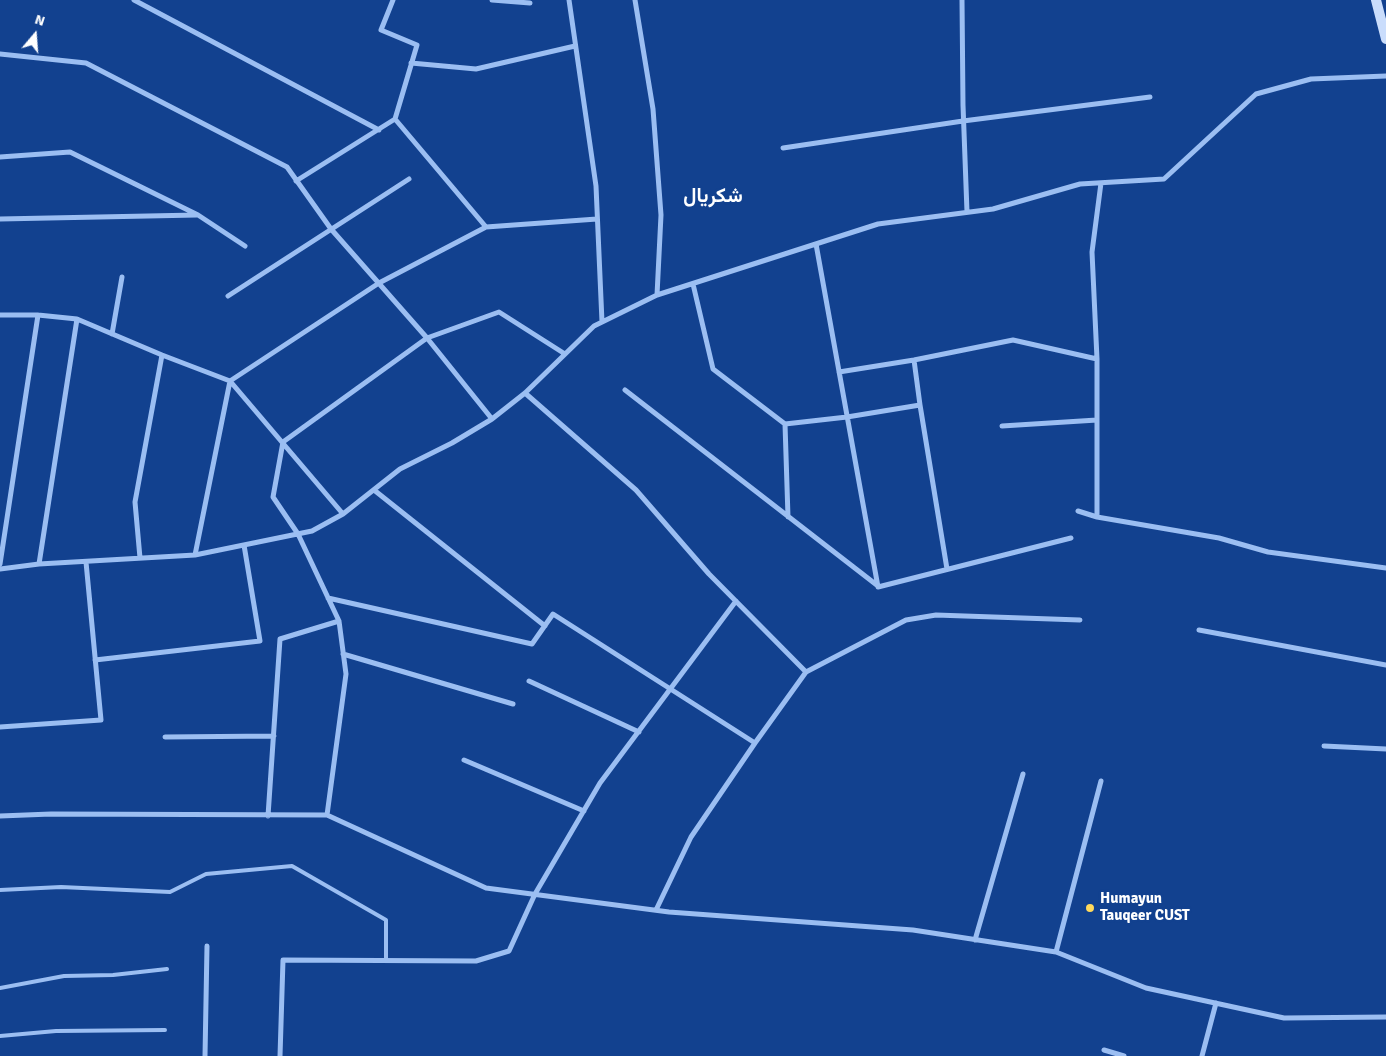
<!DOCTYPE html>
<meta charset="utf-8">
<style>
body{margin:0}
#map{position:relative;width:1386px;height:1056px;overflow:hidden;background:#12418f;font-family:Signika,sans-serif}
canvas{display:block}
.north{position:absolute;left:10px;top:10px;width:50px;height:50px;-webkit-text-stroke:4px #12418f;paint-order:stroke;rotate:18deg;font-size:14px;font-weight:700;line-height:20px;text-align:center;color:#fff}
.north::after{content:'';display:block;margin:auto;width:18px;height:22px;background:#fff;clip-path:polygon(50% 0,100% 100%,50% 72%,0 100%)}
</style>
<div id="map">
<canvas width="1386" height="1056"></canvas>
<div class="north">N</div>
</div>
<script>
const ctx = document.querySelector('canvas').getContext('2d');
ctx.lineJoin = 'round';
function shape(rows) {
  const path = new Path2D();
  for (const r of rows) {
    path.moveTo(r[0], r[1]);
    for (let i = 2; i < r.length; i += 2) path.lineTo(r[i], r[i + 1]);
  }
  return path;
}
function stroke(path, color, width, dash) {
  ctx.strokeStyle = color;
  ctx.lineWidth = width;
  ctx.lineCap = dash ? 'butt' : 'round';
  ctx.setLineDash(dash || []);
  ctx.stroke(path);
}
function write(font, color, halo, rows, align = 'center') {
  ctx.font = font + ' Signika,Vazirmatn,sans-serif';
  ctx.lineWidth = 4.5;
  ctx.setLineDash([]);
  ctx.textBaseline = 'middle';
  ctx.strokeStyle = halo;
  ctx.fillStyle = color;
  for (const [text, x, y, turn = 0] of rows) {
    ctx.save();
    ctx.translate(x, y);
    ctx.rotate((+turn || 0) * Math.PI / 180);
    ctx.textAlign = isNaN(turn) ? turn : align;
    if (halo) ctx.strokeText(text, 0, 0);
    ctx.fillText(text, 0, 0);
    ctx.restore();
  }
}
const lane = shape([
 [0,890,61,887,170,892,206,874,292,866,386,920,386,961],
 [0,988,64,976,113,975,167,969],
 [0,1036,56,1031,165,1030]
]);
const street = shape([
 [134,0,379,130],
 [492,0,530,3],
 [569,0,596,186,602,322],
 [635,0,653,109,661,215,657,295],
 [962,0,963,105,967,212],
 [0,54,86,63,287,167,331,229,427,338,492,419],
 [411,63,476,69,575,46],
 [395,119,486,227],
 [783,148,963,121,1150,97],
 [0,157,70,152,198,215,245,246],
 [296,181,395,119,417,45,381,30,393,0],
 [0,219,197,215],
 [816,244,878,587],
 [693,284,713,369,785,424,847,417,920,405],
 [228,296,409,179],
 [0,315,38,315,77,319,39,564],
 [77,319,162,355,230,381,343,514],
 [112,334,122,277],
 [914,360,920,405,947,569],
 [839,372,914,360,1013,340,1097,359],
 [625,390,878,586],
 [525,393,636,490,709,574,806,672],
 [785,424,788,517],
 [1002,426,1097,420],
 [374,490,545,626],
 [1078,511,1097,517,1219,538,1268,552,1386,568],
 [1097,517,1097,359,1092,252,1101,183],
 [195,555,230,381,379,283,486,227,597,219],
 [140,558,135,502,162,355],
 [0,564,38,315],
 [0,569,39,564,195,555,312,531,343,514,400,469,452,443,492,419,525,393,594,326,657,295,878,224,993,209,1080,184,1164,179,1256,94,1311,79,1386,76],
 [878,587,1071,538],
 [328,598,532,644,553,614,755,743],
 [1199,630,1386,665],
 [343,654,513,704],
 [95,660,260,641,244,545],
 [529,681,639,732],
 [0,727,101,720,86,562],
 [165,737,274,736],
 [1324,746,1386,749],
 [464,760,584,811],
 [327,815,346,674,339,621,298,534,273,497,283,442,427,338,499,312,565,354],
 [0,816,51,814,327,815,486,888,669,912,913,930,1056,952,1146,988,1284,1018,1386,1017],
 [268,816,280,639,339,621],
 [656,910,691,837,755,743,806,672,906,620,936,615,1080,620],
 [975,940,1023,774],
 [1056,952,1101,781],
 [1104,1050,1124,1056],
 [205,1056,207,946],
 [280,1056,283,960,476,961,509,951,535,894,600,783,736,601],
 [1202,1056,1216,1003]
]);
const secondary = shape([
 [1376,0,1386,39]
]);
const markers = [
 [1090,908,5,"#ffd95c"]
];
const poiNames = [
 ["Humayun",1100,899],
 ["Tauqeer CUST",1100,916]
];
const districtNames = [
 ["شکریال",713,197]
];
stroke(lane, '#9bbef2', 4);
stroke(street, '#9bbef2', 5);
stroke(secondary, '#caddfc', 10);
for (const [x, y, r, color] of markers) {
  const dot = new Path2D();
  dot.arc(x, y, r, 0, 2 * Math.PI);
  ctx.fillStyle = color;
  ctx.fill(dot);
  stroke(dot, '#12418f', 2);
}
write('bold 15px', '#fff', '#12418f', poiNames, 'left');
write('bold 20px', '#fff', '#12418f', districtNames);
</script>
